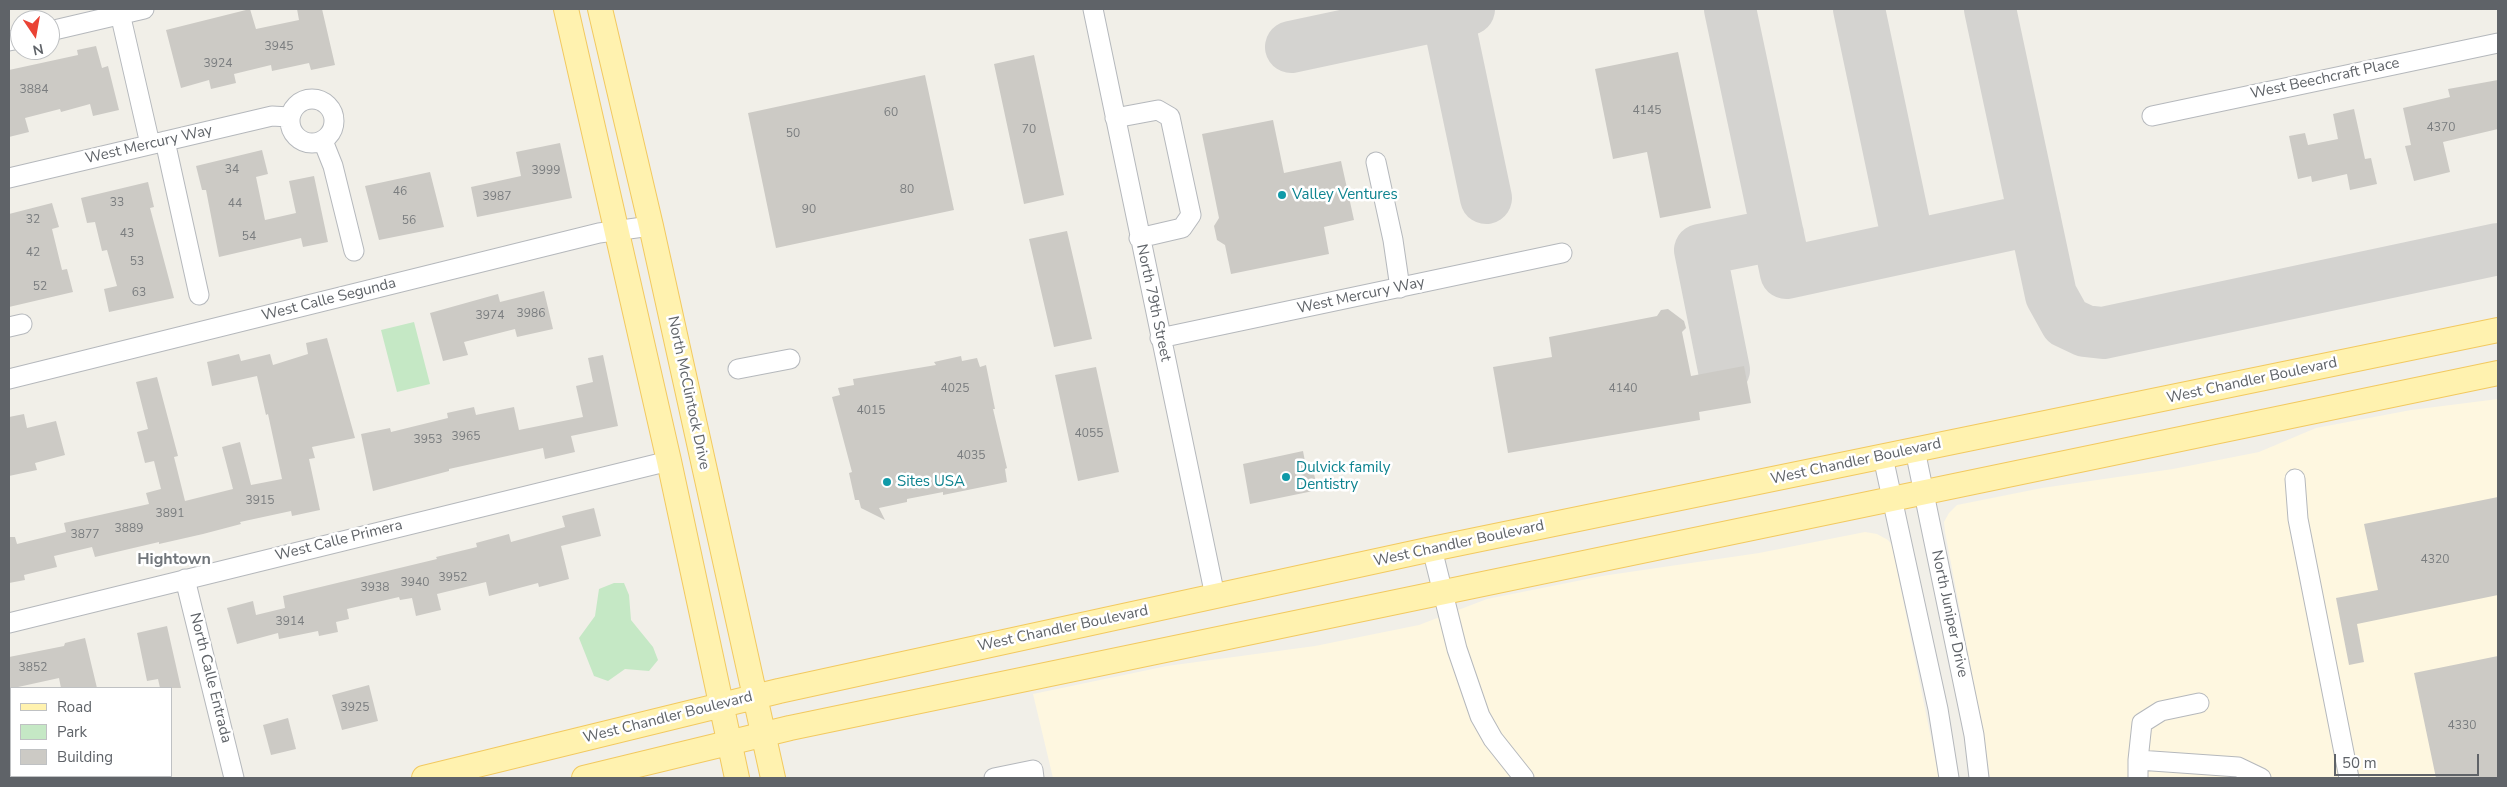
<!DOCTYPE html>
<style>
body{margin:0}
#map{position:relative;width:2507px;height:787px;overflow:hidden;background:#f1efe8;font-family:"Nunito Sans",sans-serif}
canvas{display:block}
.frame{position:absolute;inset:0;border:10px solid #5f6368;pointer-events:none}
.legend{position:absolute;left:10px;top:687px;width:162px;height:90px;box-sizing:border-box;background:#fff;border:1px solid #bfc1c3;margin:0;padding:6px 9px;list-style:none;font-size:15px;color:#5f6368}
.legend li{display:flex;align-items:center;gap:10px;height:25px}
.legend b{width:25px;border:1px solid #bfc1c3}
.north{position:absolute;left:10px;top:10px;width:50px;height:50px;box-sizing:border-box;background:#fff;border:1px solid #bfc1c3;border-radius:50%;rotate:168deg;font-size:14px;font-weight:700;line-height:20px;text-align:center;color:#5f6368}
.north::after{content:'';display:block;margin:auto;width:18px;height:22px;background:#ea4335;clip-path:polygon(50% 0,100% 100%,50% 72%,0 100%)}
.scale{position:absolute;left:2334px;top:754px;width:145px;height:22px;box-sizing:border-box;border:2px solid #5f6368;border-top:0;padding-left:6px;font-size:15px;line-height:18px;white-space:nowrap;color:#5f6368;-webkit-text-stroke:4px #fff;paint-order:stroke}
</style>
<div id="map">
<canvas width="2507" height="787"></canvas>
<div class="frame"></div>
<ul class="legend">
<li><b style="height:6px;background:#fff2af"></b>Road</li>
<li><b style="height:14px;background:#c5e8c5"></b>Park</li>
<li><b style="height:14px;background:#cccac5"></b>Building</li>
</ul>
<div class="north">N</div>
<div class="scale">50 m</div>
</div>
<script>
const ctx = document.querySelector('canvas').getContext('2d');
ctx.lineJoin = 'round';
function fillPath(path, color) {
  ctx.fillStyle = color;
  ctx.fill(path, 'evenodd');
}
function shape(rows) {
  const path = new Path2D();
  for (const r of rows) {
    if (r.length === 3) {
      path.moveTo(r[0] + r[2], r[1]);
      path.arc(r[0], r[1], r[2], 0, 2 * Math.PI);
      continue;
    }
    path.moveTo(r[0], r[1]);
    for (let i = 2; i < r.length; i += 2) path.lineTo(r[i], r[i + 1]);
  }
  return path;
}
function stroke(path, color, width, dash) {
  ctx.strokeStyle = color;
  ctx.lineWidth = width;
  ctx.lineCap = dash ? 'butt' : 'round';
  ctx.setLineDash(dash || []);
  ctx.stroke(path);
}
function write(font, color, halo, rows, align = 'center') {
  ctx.font = font + ' "Nunito Sans",sans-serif';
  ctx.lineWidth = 5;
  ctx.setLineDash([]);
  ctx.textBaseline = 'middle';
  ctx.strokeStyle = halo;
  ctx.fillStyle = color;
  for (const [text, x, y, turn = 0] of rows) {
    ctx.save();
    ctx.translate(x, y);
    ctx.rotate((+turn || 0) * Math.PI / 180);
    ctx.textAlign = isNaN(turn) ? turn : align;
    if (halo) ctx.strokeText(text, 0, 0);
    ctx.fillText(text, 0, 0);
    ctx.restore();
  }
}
const commercial = shape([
 [2498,399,2498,778,1990,778,1985,741,1945,532,1944,522,1949,513,1957,505,2042,488,2173,469,2259,452,2316,428,2411,410],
 [1865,532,1877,534,1888,540,1892,545,1939,778,1053,778,1033,694,1167,666,1315,646,1419,625,1487,599,1602,576,1759,553]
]);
const green = shape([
 [414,322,430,384,397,392,381,330],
 [614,583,624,583,629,595,631,620,653,647,658,660,649,671,625,669,608,681,594,676,579,638,595,616,599,589]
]);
const taxiway = shape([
 [1730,9,1786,273,2035,219],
 [1859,9,1909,246],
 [1990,9,2051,295,2066,322,2085,331,2103,333,2498,249],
 [1447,13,1486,198],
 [1291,47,1469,9],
 [1724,370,1700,250,1778,234]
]);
const building = shape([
 [250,9,256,29,299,20,297,9,322,9,335,65,311,70,309,63,272,71,271,65,234,74,236,83,211,89,209,80,181,88,166,30],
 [96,46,102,68,108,66,119,110,93,116,90,104,61,112,60,109,25,118,29,132,9,137,9,70,78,55,77,50],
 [1678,52,1711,208,1660,218,1647,152,1613,159,1595,69],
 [1034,55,1064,195,1024,204,994,64],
 [925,75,954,210,776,248,748,113],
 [2498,80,2498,129,2443,142,2450,172,2414,181,2405,146,2411,145,2403,108,2450,97,2448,89],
 [2354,109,2365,159,2371,158,2377,184,2350,190,2347,174,2312,182,2311,176,2298,179,2289,136,2305,133,2308,145,2338,139,2333,114],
 [1273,120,1284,173,1341,161,1354,220,1324,227,1329,254,1231,274,1225,245,1217,240,1214,226,1219,218,1202,134],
 [560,143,572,198,477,217,471,187,521,176,516,152],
 [262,150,268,174,256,177,265,220,296,213,289,181,314,176,328,242,303,247,301,238,219,257,206,190,202,190,196,166],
 [430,172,444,227,379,240,365,186],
 [148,182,154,207,150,208,174,298,109,312,104,289,117,286,107,250,102,251,95,222,87,223,81,198],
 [52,203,59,227,52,229,62,270,67,269,73,292,9,307,9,214],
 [1067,231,1092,339,1054,347,1029,239],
 [544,291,553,329,517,337,515,329,464,342,468,355,443,361,430,313,498,294,500,302],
 [1668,309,1684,321,1686,328,1682,332,1691,376,1744,366,1751,403,1699,412,1700,420,1508,453,1493,367,1552,357,1549,337,1657,316,1661,310],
 [327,338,355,438,312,447,315,458,309,459,320,510,292,516,291,511,240,522,241,524,203,534,159,544,159,542,95,557,92,547,54,556,57,567,24,575,25,580,9,583,9,537,15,537,17,544,66,532,64,523,149,504,146,493,161,489,154,461,145,463,137,432,148,429,136,382,157,377,178,456,174,457,185,501,233,489,222,447,240,442,251,485,282,479,268,414,266,415,257,376,212,386,207,362,239,354,241,361,270,354,273,365,308,354,306,343],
 [603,355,618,426,571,436,575,452,545,459,543,448,449,469,449,471,373,491,361,434,390,428,391,432,448,418,447,413,474,407,476,415,514,407,519,430,583,417,576,386,593,382,588,358],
 [961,356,962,361,977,358,980,367,986,365,995,409,993,409,1007,468,1005,469,1007,482,943,495,943,492,907,499,907,502,879,508,885,520,861,508,859,500,855,500,849,473,852,472,832,397,840,395,838,388,854,385,853,379,936,365,934,362],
 [1096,367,1119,472,1078,481,1055,375],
 [24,414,27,428,56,421,65,455,35,463,37,470,9,476,9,417],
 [1303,451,1306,467,1312,466,1318,490,1250,504,1243,464],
 [2498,497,2498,595,2357,624,2364,662,2349,665,2336,598,2378,590,2364,524],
 [594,508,601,536,561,546,569,579,539,587,538,583,489,596,486,582,437,594,441,610,416,616,412,598,400,600,399,597,347,609,349,619,336,622,338,632,319,636,318,631,279,639,278,633,237,644,227,608,253,601,256,615,285,608,283,596,437,559,436,557,477,547,476,543,509,534,511,542,565,527,562,516],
 [167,626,181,688,160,688,158,679,147,681,137,633],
 [85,638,97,688,61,688,59,678,9,689,9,657,64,646,65,643],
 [2498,656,2498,778,2436,778,2414,673],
 [369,685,378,721,342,730,332,695],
 [288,718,296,749,271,755,263,725]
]);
const minor = shape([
 [119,9,150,144],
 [1093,9,1215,596],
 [50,31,144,9],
 [9,41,20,39],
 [312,121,22],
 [2152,116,2498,43],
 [1115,118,1158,110,1170,117,1191,215,1182,228,1139,238],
 [165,141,199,295],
 [323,141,333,166,354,251],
 [1376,162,1393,240,1400,288],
 [9,178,272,116,289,117],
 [9,327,22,324],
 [1160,338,1562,253],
 [738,369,790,359],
 [9,379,599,233,651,226],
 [1915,450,1974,735,1979,778],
 [1883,457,1938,709,1949,778],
 [2295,479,2298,519,2349,778],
 [1432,549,1457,649,1480,716,1493,739,1524,778],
 [185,579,234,778],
 [9,623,669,461],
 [2138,760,2142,723,2161,711,2199,703],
 [994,778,1033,770,1034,778],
 [2138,778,2138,760,2238,767,2261,778]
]);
const major = shape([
 [566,9,669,461,737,778],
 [600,9,651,226,773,778],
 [424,778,779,691,1105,620,1432,549,2498,330],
 [584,778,790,728,2498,373]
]);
const markers = [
 [1282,195,5,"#0f9aa8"],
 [1286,477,5,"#0f9aa8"],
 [887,482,5,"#0f9aa8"]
];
const numberNames = [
 ["3945",279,47],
 ["3924",218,64],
 ["3884",34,90],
 ["4145",1647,111],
 ["60",891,113],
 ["4370",2441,128],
 ["70",1029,130],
 ["50",793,134],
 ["34",232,170],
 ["3999",546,171],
 ["80",907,190],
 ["46",400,192],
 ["3987",497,197],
 ["33",117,203],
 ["44",235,204],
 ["90",809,210],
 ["32",33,220],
 ["56",409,221],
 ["43",127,234],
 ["54",249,237],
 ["42",33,253],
 ["53",137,262],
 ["52",40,287],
 ["63",139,293],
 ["3986",531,314],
 ["3974",490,316],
 ["4025",955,389],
 ["4140",1623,389],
 ["4015",871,411],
 ["4055",1089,434],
 ["3965",466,437],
 ["3953",428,440],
 ["4035",971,456],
 ["3915",260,501],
 ["3891",170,514],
 ["3889",129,529],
 ["3877",85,535],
 ["4320",2435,560],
 ["3952",453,578],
 ["3940",415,583],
 ["3938",375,588],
 ["3914",290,622],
 ["3852",33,668],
 ["3925",355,708],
 ["4330",2462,726]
];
const streetNames = [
 ["West Beechcraft Place",2325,79,-12],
 ["West Mercury Way",149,145,-13],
 ["West Mercury Way",1361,296,-12],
 ["West Calle Segunda",329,300,-14],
 ["North 79th Street",1153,303,78],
 ["West Chandler Boulevard",2252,381,-12],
 ["North McClintock Drive",688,393,78],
 ["West Chandler Boulevard",1856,462,-12],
 ["West Calle Primera",339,541,-14],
 ["West Chandler Boulevard",1459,544,-12],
 ["North Juniper Drive",1949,614,78],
 ["West Chandler Boulevard",1063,629,-12],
 ["North Calle Entrada",210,678,76],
 ["West Chandler Boulevard",668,718,-14]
];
const cultureNames = [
 ["Valley Ventures",1292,195],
 ["Dulvick family",1296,468],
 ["Dentistry",1296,485],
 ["Sites USA",897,482]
];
const neighbourhoodNames = [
 ["Hightown",174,560]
];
fillPath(commercial, '#fef7e0');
fillPath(green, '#c5e8c5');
stroke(taxiway, '#d4d3d0', 52);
fillPath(building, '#cccac5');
stroke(minor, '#b5b8bc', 21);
stroke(major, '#f2c960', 26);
stroke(minor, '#fff', 19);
stroke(major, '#fff2af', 24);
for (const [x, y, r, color] of markers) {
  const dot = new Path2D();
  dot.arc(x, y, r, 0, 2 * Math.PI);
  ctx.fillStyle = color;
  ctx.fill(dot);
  stroke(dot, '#fff', 2);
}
write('12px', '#7a7d7f', null, numberNames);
write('15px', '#5f6368', '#fff', streetNames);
write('15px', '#0d838f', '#fff', cultureNames, 'left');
write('bold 16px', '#70757a', '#fff', neighbourhoodNames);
</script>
